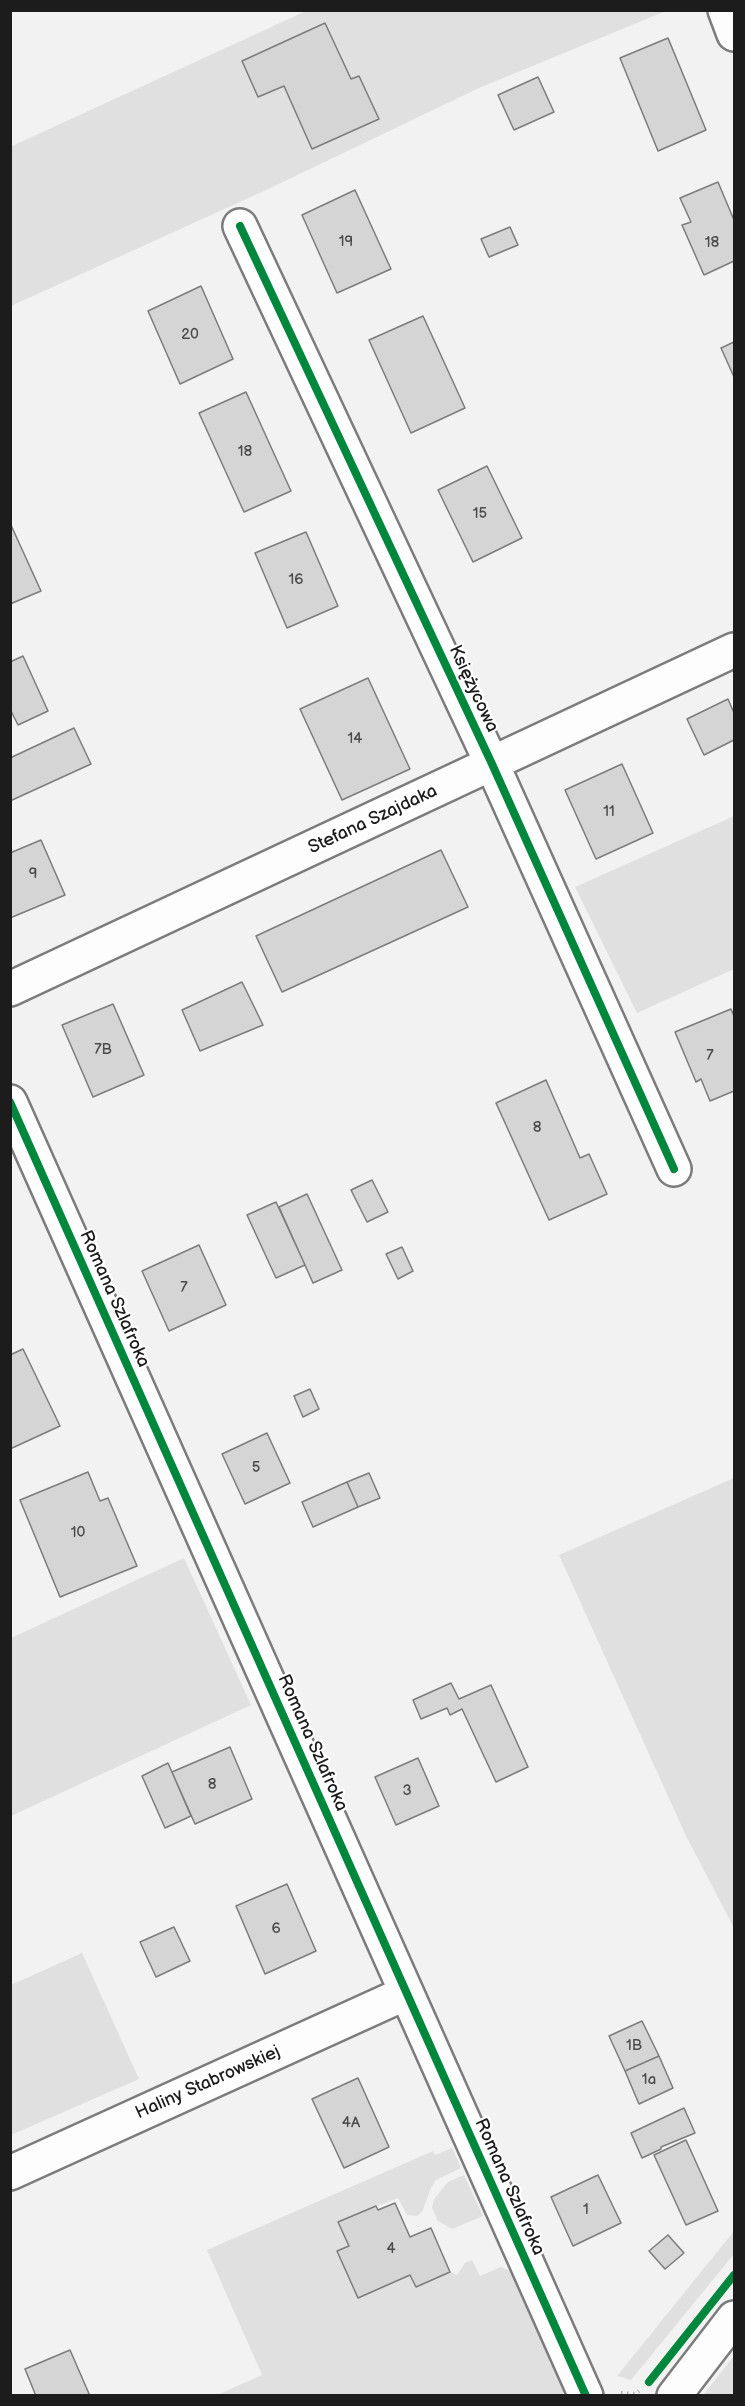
<!DOCTYPE html>
<meta charset="utf-8">
<style>
body{margin:0}
#map{position:relative;width:745px;height:2406px;overflow:hidden;background:#f2f2f2;font-family:"Balsamiq Sans",sans-serif}
canvas{display:block}
.frame{position:absolute;inset:0;border:12px solid #1c1c1c;pointer-events:none}
</style>
<div id="map">
<canvas width="745" height="2406"></canvas>
<div class="frame"></div>
</div>
<script>
const ctx = document.querySelector('canvas').getContext('2d');
ctx.lineJoin = 'round';
function fillPath(path, color) {
  ctx.fillStyle = color;
  ctx.fill(path, 'evenodd');
}
function shape(rows) {
  const path = new Path2D();
  for (const r of rows) {
    path.moveTo(r[0], r[1]);
    for (let i = 2; i < r.length; i += 2) path.lineTo(r[i], r[i + 1]);
  }
  return path;
}
function stroke(path, color, width, dash) {
  ctx.strokeStyle = color;
  ctx.lineWidth = width;
  ctx.lineCap = dash ? 'butt' : 'round';
  ctx.setLineDash(dash || []);
  ctx.stroke(path);
}
function write(font, color, halo, rows, align = 'center') {
  ctx.font = font + ' "Balsamiq Sans",sans-serif';
  ctx.lineWidth = 4.5;
  ctx.setLineDash([]);
  ctx.textBaseline = 'middle';
  ctx.strokeStyle = halo;
  ctx.fillStyle = color;
  for (const [text, x, y, turn = 0] of rows) {
    ctx.save();
    ctx.translate(x, y);
    ctx.rotate((+turn || 0) * Math.PI / 180);
    ctx.textAlign = isNaN(turn) ? turn : align;
    if (halo) ctx.strokeText(text, 0, 0);
    ctx.fillText(text, 0, 0);
    ctx.restore();
  }
}
const green = shape([
 [306,11,666,11,479,88,264,191,11,306,10,147],
 [734,816,734,969,637,1013,575,887],
 [734,1478,734,1928,686,1836,559,1555],
 [184,1558,251,1705,11,1816,11,1638],
 [82,1953,139,2079,11,2135,11,1985],
 [452,2148,461,2168,436,2180,431,2188,422,2212,417,2216,407,2215,398,2198,338,2222,349,2246,358,2298,410,2275,416,2287,450,2272,457,2275,465,2263,472,2260,480,2276,501,2267,510,2271,569,2395,217,2395,262,2375,207,2250,433,2151,435,2155],
 [464,2175,483,2216,452,2229,438,2221,432,2208,434,2199,448,2182],
 [734,2231,734,2254,631,2380,617,2376],
 [734,2356,734,2395,703,2395]
]);
const building = shape([
 [325,23,351,79,359,76,379,119,312,149,284,86,258,97,242,61,325,23],
 [668,38,706,130,658,151,620,58,668,38],
 [538,77,554,112,514,130,498,95,538,77],
 [718,182,734,220,734,261,704,275,682,225,691,222,680,198,718,182],
 [355,190,391,269,337,293,302,215,355,190],
 [510,227,518,245,489,257,481,239,510,227],
 [201,286,233,359,180,384,148,311,201,286],
 [423,316,465,408,411,433,369,340,423,316],
 [734,342,734,377,721,348,734,342],
 [246,392,291,491,244,512,199,413,246,392],
 [487,466,522,538,473,562,438,490,487,466],
 [10,523,41,591,10,604,10,523],
 [306,532,338,606,287,628,255,553,306,532],
 [23,656,48,711,18,725,10,709,10,662,23,656],
 [368,678,410,769,342,800,300,709,368,678],
 [728,699,734,713,734,740,704,755,687,719,728,699],
 [74,728,91,764,10,801,10,758,74,728],
 [622,764,653,833,596,859,565,790,622,764],
 [41,840,65,895,10,918,10,853,41,840],
 [441,850,468,907,282,992,256,936,441,850],
 [242,982,263,1025,200,1051,182,1010,242,982],
 [113,1004,144,1075,93,1097,62,1025,113,1004],
 [731,1009,734,1016,734,1091,710,1101,701,1079,696,1082,675,1032,731,1009],
 [546,1080,580,1158,589,1154,607,1194,549,1220,496,1103,546,1080],
 [372,1180,388,1212,367,1222,351,1190,372,1180],
 [307,1194,342,1270,313,1283,279,1207,307,1194],
 [276,1202,305,1265,276,1278,247,1215,276,1202],
 [199,1245,226,1305,169,1331,142,1271,199,1245],
 [402,1247,413,1271,398,1279,386,1254,402,1247],
 [23,1349,60,1426,10,1449,10,1355,23,1349],
 [310,1389,319,1409,303,1417,294,1396,310,1389],
 [267,1433,290,1483,245,1504,222,1454,267,1433],
 [88,1472,100,1501,108,1498,137,1566,60,1597,20,1500,88,1472],
 [369,1473,380,1498,358,1507,347,1482,369,1473],
 [347,1482,358,1507,313,1527,302,1502,347,1482],
 [451,1683,459,1699,491,1685,528,1767,496,1782,462,1709,450,1715,447,1708,421,1719,413,1700,451,1683],
 [230,1747,252,1799,195,1824,172,1772,230,1747],
 [418,1758,439,1806,396,1825,375,1777,418,1758],
 [168,1763,191,1816,165,1828,142,1776,168,1763],
 [287,1884,316,1951,265,1974,236,1906,287,1884],
 [174,1927,190,1961,156,1977,140,1942,174,1927],
 [642,2021,659,2056,625,2071,609,2036,642,2021],
 [659,2056,673,2088,639,2104,625,2071,659,2056],
 [358,2078,389,2147,344,2168,312,2099,358,2078],
 [684,2108,695,2133,661,2147,661,2149,642,2158,631,2133,684,2108],
 [686,2140,718,2211,686,2225,654,2155,686,2140],
 [598,2175,621,2223,573,2246,551,2197,598,2175],
 [395,2203,410,2237,431,2228,450,2272,416,2287,410,2275,358,2298,337,2251,349,2246,338,2222,376,2206,378,2210,395,2203],
 [668,2235,684,2253,665,2269,649,2251,668,2235],
 [70,2350,90,2396,36,2396,25,2369,70,2350]
]);
const path = shape([
 [621,2393,635,2394,639,2391]
]);
const minor = shape([
 [725,10,734,34],
 [240,226,492,764,674,1169],
 [10,989,734,650],
 [10,1102,586,2396],
 [10,2173,406,1993],
 [674,2396,734,2318]
]);
const cycleway = shape([
 [240,226,492,764,674,1169],
 [10,1102,586,2396],
 [649,2382,734,2275]
]);
const numberNames = [
 ["19",346,242],
 ["18",712,243],
 ["20",190,335],
 ["18",245,452],
 ["15",480,514],
 ["16",296,580],
 ["14",355,739],
 ["11",609,812],
 ["9",33,874],
 ["7B",103,1050],
 ["7",710,1056],
 ["8",537,1128],
 ["7",184,1288],
 ["5",256,1468],
 ["10",78,1533],
 ["8",212,1785],
 ["3",407,1791],
 ["6",276,1929],
 ["1B",634,2046],
 ["1a",649,2080],
 ["4A",351,2123],
 ["1",586,2210],
 ["4",391,2249]
];
const streetNames = [
 ["Księżycowa",473,689,65],
 ["Stefana Szajdaka",373,820,-25],
 ["Romana Szlafroka",114,1299,66],
 ["Romana Szlafroka",312,1743,66],
 ["Haliny Stabrowskiej",208,2083,-24],
 ["Romana Szlafroka",509,2187,66]
];
fillPath(green, '#e0e0e0');
fillPath(building, '#d5d5d5');
stroke(building, '#7c7c7c', 1.5);
stroke(minor, '#7c7c7c', 38);
stroke(path, '#b0b0b0', 4, [1.5, 4.5]);
stroke(minor, '#fdfdfd', 33);
stroke(cycleway, '#00873e', 8);
write('15px', '#4a4a4a', null, numberNames);
write('18px', '#1c1c1c', '#fff', streetNames);
</script>
